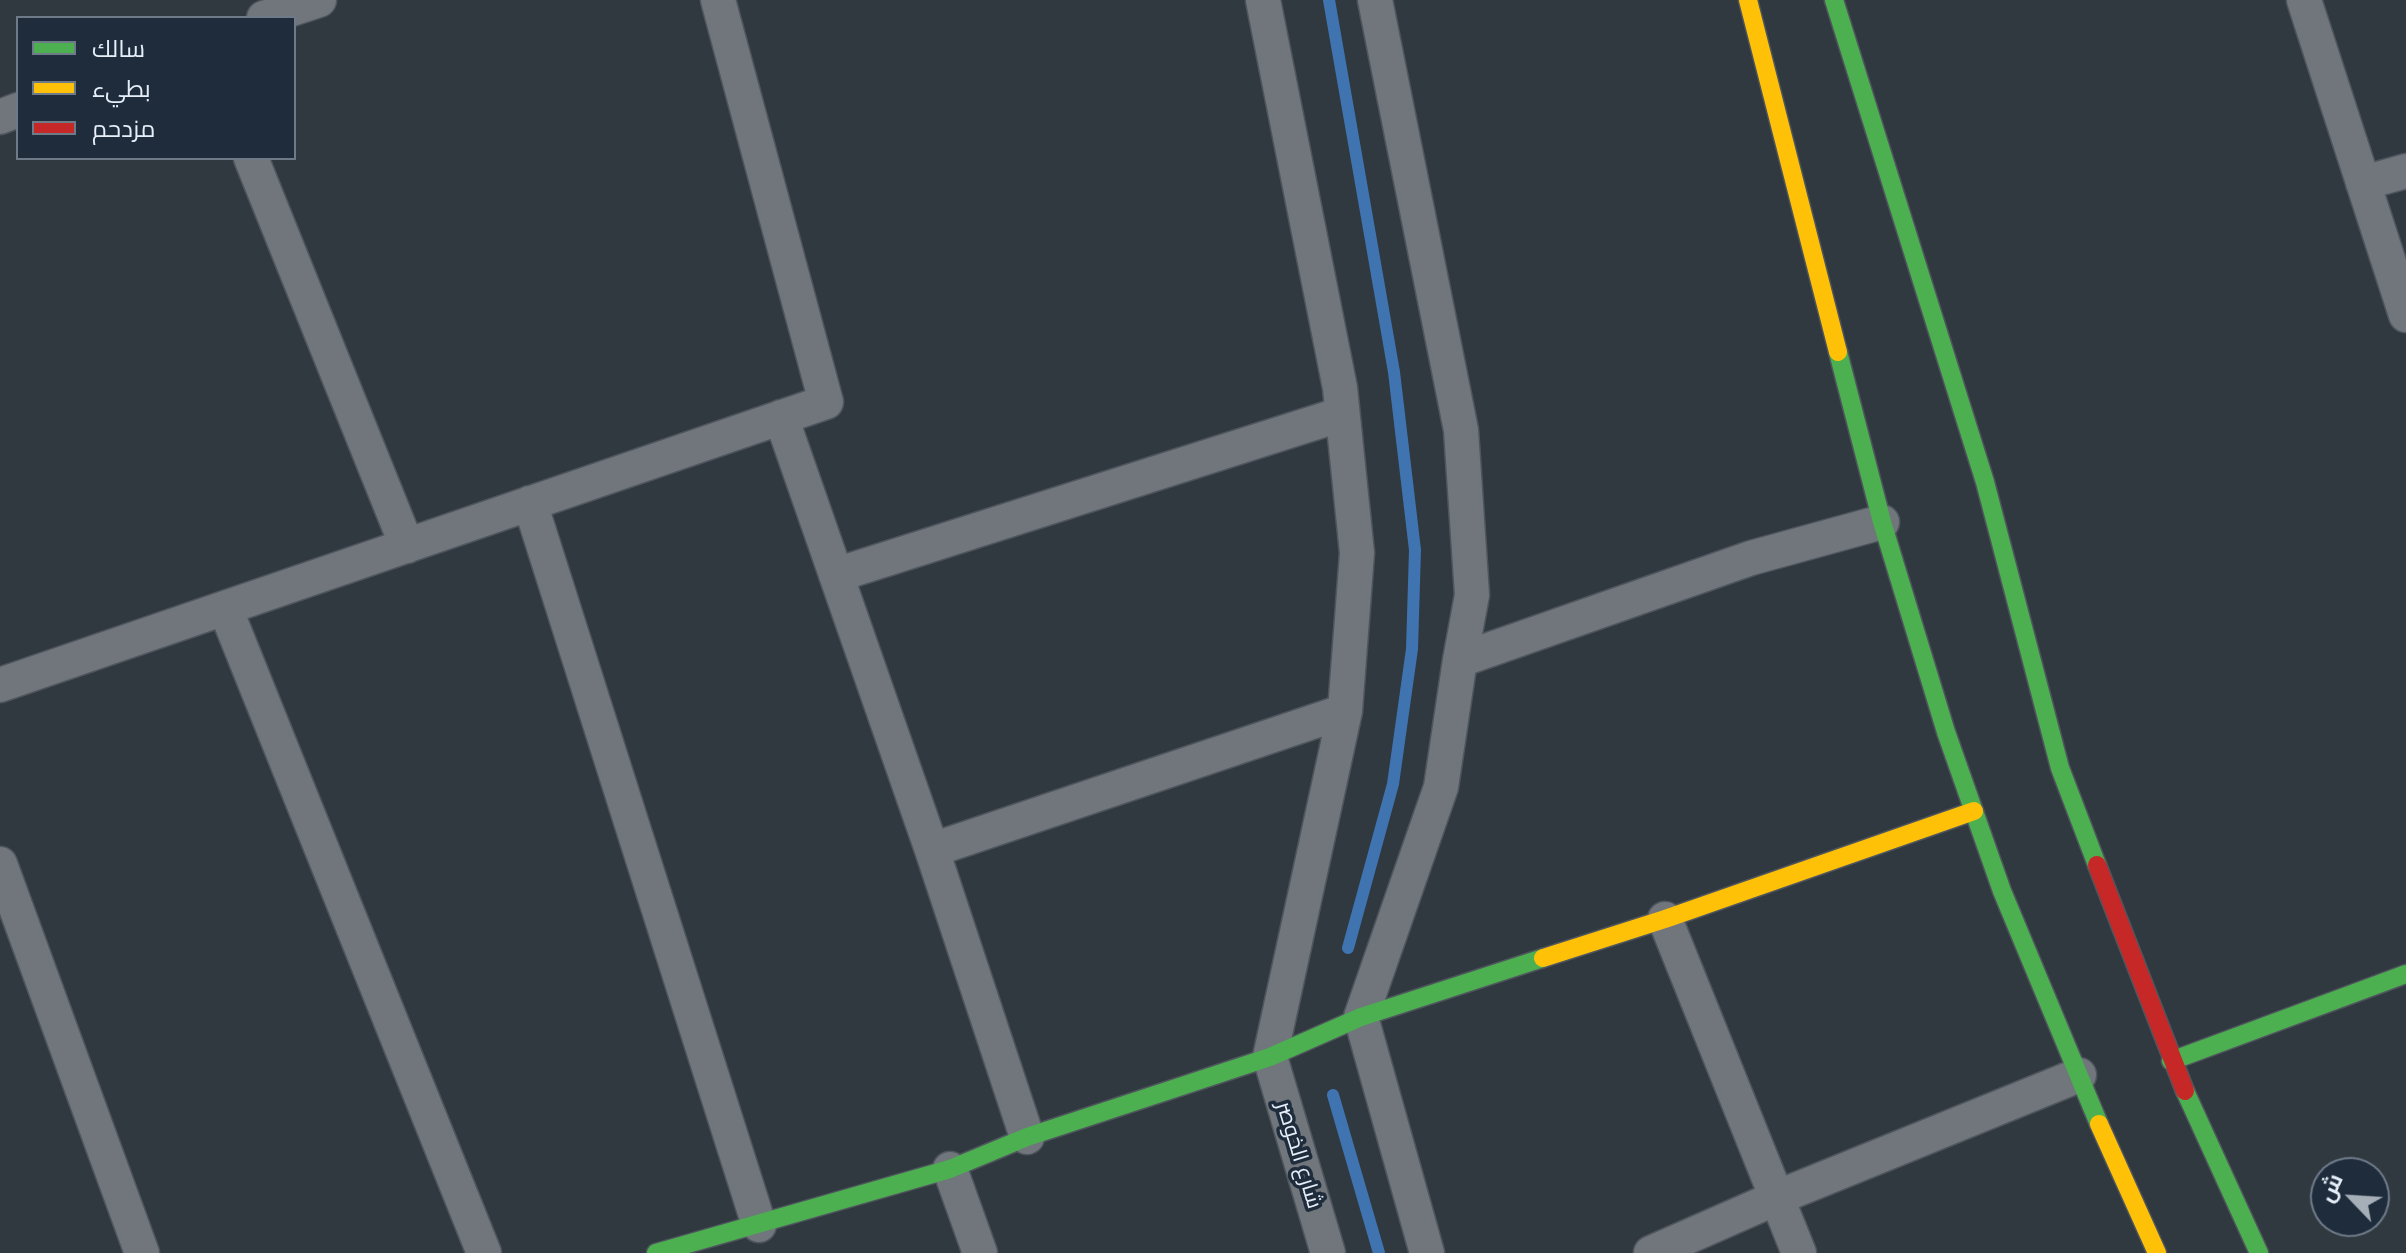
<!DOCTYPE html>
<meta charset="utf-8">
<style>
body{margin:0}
#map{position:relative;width:2406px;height:1253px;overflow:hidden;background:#303840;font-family:Inter,Cairo,sans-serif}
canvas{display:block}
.legend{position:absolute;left:16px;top:16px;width:280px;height:144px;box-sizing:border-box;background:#1f2c3c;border:2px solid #6f7a88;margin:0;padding:10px 14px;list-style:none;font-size:24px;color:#e6eff9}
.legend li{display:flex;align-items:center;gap:16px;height:40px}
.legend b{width:40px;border:2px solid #6f7a88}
.north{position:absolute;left:2310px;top:1157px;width:80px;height:80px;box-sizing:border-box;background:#1f2c3c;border:2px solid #6f7a88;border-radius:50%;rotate:295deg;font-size:22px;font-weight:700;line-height:32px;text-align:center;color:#e6eff9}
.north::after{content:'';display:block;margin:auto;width:28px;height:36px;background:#a6afb8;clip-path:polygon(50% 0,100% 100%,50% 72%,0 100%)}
</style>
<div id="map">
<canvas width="2406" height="1253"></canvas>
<ul class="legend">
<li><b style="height:10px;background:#4caf50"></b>سالك</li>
<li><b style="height:10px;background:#ffc107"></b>بطيء</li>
<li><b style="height:10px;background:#c62828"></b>مزدحم</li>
</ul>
<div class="north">ش</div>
</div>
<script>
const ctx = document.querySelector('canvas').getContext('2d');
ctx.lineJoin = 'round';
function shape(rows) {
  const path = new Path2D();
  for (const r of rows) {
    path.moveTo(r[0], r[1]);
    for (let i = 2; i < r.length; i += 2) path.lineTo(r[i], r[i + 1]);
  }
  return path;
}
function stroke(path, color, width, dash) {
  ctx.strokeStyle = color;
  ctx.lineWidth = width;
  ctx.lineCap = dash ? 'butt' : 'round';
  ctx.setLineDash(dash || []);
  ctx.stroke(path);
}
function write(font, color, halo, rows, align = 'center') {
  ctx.font = font + ' Inter,Cairo,sans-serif';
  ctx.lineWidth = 7;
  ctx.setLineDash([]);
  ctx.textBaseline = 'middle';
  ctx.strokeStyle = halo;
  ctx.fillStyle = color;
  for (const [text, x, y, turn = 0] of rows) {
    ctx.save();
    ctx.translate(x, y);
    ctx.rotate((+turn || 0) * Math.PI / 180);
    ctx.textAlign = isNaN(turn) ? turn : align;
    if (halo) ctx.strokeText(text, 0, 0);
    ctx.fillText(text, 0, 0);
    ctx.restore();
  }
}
const stream = shape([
 [1329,0,1394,372,1415,550,1412,649,1393,784,1348,948],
 [1333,1095,1379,1253]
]);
const street = shape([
 [1263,0,1340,388,1357,553,1345,711,1270,1057,1328,1253],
 [1375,0,1461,430,1472,595,1460,660,1441,787,1361,1017,1427,1253],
 [2304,0,2406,315],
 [264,18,319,0],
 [0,117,18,110],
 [251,158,407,546],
 [2363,183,2406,171],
 [781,417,932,850,1027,1137],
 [530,503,759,1225],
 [836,575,1342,414],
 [225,608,484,1253],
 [1460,660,1751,558,1882,522],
 [0,685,826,402,718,0],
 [932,850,1345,711],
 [0,864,142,1253],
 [1665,919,1799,1253],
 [950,1169,980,1253],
 [1651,1253,1776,1198,2079,1075]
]);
const fast = shape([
 [1834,0,1985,482,2060,768,2097,865],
 [1838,352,1882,522,1946,732,2002,891,2099,1124],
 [2171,1061,2406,974],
 [2185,1091,2259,1253],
 [656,1253,950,1169,1027,1137,1270,1057,1361,1017,1543,958]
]);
const slow = shape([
 [1748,0,1838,352],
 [1543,958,1665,919,1974,811],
 [2099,1124,2157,1253]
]);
const jam = shape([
 [2097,865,2185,1091]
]);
const streetNames = [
 ["شارع الخوصر",1299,1155,73]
];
stroke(stream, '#3f74b0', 12);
stroke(street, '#4f555d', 37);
stroke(fast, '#4f555d', 21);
stroke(slow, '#4f555d', 21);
stroke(jam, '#4f555d', 21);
stroke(street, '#70767c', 34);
stroke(fast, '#4caf50', 18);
stroke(slow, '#ffc107', 18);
stroke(jam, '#c62828', 18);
write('22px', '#e6eff9', '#1f2c3c', streetNames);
</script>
